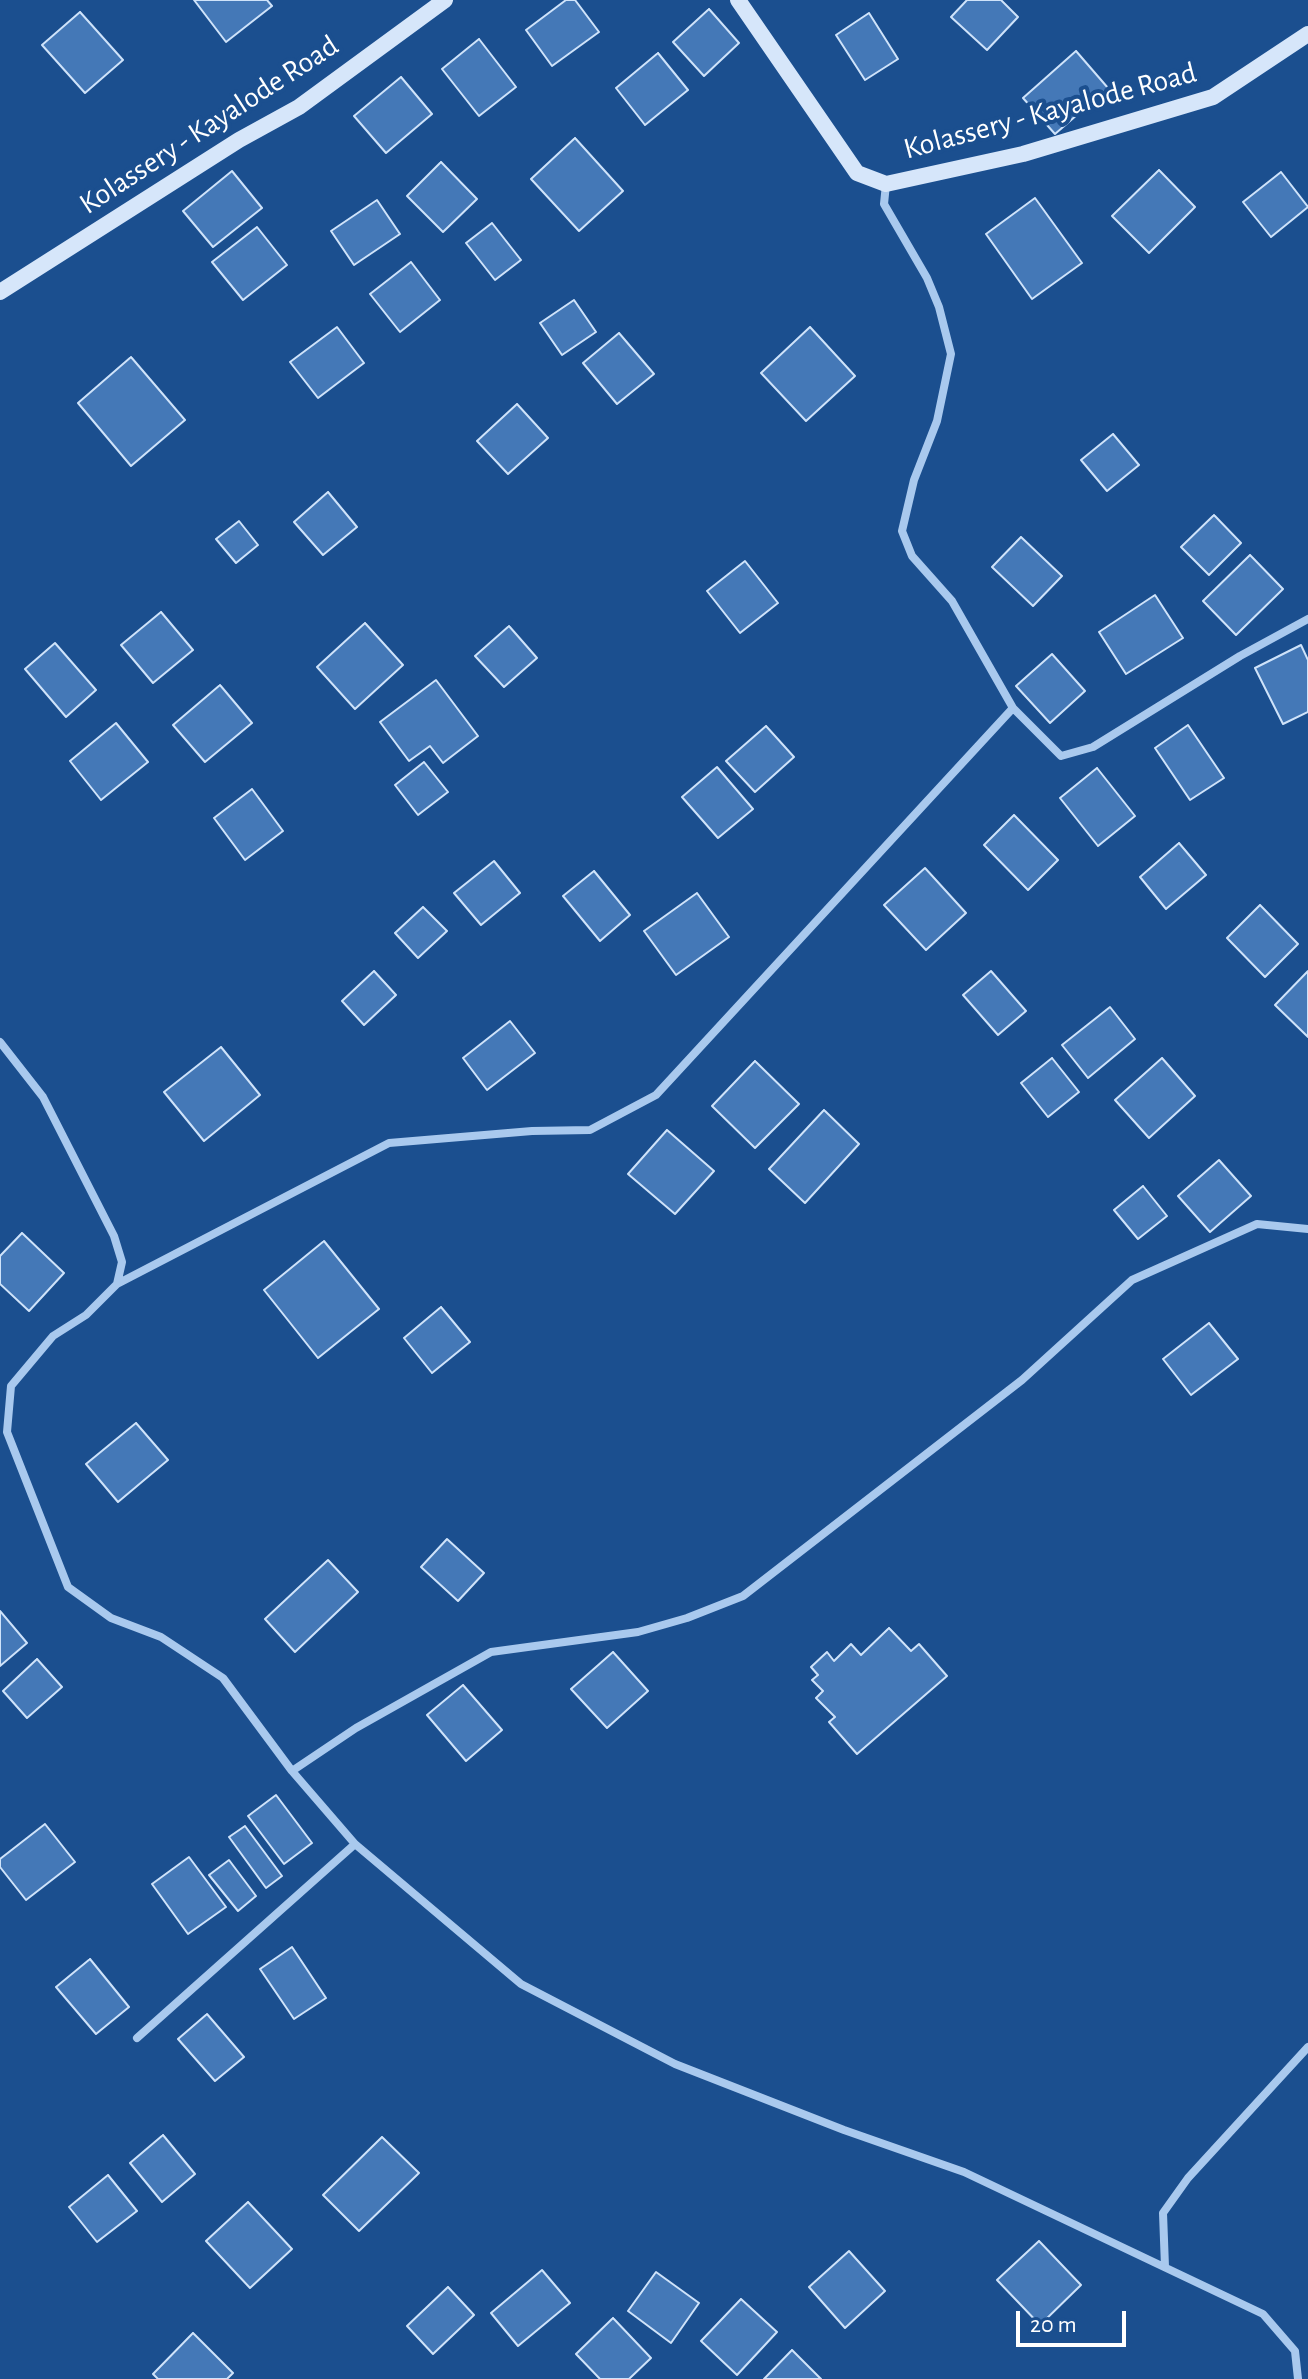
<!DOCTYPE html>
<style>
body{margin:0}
#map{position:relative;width:1308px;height:2379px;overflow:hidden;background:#1b4f8f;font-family:"Alegreya Sans",sans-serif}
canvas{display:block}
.scale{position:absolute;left:1016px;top:2311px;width:110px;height:36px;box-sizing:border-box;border:4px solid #fff;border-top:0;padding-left:10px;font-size:24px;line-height:28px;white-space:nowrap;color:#fff;-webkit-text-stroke:6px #1b4f8f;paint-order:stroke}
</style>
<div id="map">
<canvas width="1308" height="2379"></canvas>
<div class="scale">20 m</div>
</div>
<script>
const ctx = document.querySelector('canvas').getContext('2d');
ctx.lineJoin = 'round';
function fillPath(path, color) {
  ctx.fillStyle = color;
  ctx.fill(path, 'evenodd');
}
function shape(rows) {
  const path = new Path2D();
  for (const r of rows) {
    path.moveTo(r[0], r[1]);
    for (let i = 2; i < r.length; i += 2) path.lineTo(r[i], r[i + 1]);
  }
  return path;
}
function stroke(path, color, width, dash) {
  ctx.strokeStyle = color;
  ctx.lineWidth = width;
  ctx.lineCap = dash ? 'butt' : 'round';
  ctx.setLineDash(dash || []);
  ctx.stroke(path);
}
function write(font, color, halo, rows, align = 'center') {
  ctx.font = font + ' "Alegreya Sans",sans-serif';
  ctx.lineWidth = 8;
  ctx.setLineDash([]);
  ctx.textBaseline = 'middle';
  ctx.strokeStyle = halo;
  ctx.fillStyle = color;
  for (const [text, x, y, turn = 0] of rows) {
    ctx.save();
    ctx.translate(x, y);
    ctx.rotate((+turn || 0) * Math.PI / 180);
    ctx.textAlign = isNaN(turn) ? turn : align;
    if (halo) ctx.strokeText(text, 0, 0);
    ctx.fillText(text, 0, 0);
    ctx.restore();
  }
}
const building = shape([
 [194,0,267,0,272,6,226,42,194,0],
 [566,0,575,0,599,32,552,66,526,30,566,0],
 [967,0,1001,0,1018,17,987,50,951,17,967,0],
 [709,9,739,43,704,76,673,42,709,9],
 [80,12,123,60,85,93,42,45,80,12],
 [869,13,898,59,865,80,836,35,869,13],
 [479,39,516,87,479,116,442,69,479,39],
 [1076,51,1108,88,1055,134,1023,98,1076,51],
 [658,53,688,90,645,125,616,88,658,53],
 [401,77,432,114,386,153,354,116,401,77],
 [575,138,623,191,579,231,531,179,575,138],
 [441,162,477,199,443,232,407,196,441,162],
 [1159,170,1195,207,1149,253,1112,216,1159,170],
 [232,171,262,208,213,247,183,211,232,171],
 [1281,172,1308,207,1271,237,1243,202,1281,172],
 [1035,198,1082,263,1032,299,986,234,1035,198],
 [377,200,400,234,354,265,331,231,377,200],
 [492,223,521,260,495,280,466,243,492,223],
 [257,227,287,265,243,300,212,262,257,227],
 [411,262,440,300,400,332,370,294,411,262],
 [574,300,596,332,562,355,540,323,574,300],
 [337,327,364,363,318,398,290,362,337,327],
 [810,327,855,376,806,421,761,373,810,327],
 [619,333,654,374,617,404,583,363,619,333],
 [131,357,185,420,131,466,78,403,131,357],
 [517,404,548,438,508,474,477,441,517,404],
 [1113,434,1139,465,1107,491,1081,460,1113,434],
 [328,492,357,527,323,555,294,522,328,492],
 [1214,515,1241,543,1209,575,1181,547,1214,515],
 [239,521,258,545,236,563,216,539,239,521],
 [1021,537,1062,576,1033,606,992,567,1021,537],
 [1250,555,1283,589,1236,635,1203,601,1250,555],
 [745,561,778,603,740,633,707,591,745,561],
 [1155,595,1183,638,1126,674,1099,632,1155,595],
 [161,612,193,650,153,683,121,645,161,612],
 [365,623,403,665,355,709,317,667,365,623],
 [509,626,537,658,504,687,475,656,509,626],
 [55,643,96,690,66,717,25,669,55,643],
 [1301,645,1308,660,1308,712,1283,724,1255,668,1301,645],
 [1052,654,1085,691,1050,723,1016,686,1052,654],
 [436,680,478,736,443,763,430,746,409,761,380,722,436,680],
 [220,685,252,723,205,762,173,725,220,685],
 [116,723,148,762,101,800,70,761,116,723],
 [1188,725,1224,778,1190,800,1155,748,1188,725],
 [766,726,794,757,755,792,726,761,766,726],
 [424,762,448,792,418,815,395,785,424,762],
 [717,767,753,809,718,838,682,797,717,767],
 [1097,768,1135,816,1098,846,1060,798,1097,768],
 [252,789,283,831,245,860,214,818,252,789],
 [1014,815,1058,860,1028,890,984,845,1014,815],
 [1179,843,1206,875,1166,909,1140,877,1179,843],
 [494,861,520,893,481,925,454,893,494,861],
 [925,868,966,913,926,950,884,905,925,868],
 [594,871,630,915,600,941,563,896,594,871],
 [697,893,729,937,676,975,644,931,697,893],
 [1260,905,1298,944,1265,977,1227,938,1260,905],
 [423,907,447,931,418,958,395,933,423,907],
 [374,971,396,995,364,1025,342,1001,374,971],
 [991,971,1026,1011,998,1035,963,995,991,971],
 [1308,971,1308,1037,1275,1005,1308,971],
 [1110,1007,1135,1039,1088,1078,1062,1045,1110,1007],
 [510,1021,535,1053,487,1090,463,1058,510,1021],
 [221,1047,260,1095,204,1141,164,1092,221,1047],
 [1052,1058,1079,1092,1048,1117,1021,1083,1052,1058],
 [1162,1058,1195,1096,1149,1138,1115,1100,1162,1058],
 [755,1061,799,1104,755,1148,712,1106,755,1061],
 [824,1110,859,1144,805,1203,769,1169,824,1110],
 [667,1130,714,1171,675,1214,628,1174,667,1130],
 [1219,1160,1251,1196,1210,1232,1178,1196,1219,1160],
 [1143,1186,1167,1216,1138,1239,1114,1210,1143,1186],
 [22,1233,64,1273,29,1311,0,1284,0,1256,22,1233],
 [324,1241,379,1309,318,1358,264,1290,324,1241],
 [441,1307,470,1342,432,1373,404,1338,441,1307],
 [1209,1323,1238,1359,1191,1395,1163,1359,1209,1323],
 [136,1423,168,1460,118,1502,86,1464,136,1423],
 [447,1539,484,1573,458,1601,421,1567,447,1539],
 [328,1560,358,1592,295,1652,265,1619,328,1560],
 [0,1611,27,1643,0,1666,0,1611],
 [889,1628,911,1651,919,1644,947,1676,857,1754,829,1722,835,1717,816,1698,823,1691,812,1680,818,1675,811,1667,827,1652,834,1661,851,1644,861,1655,889,1628],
 [613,1652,648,1691,607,1728,571,1689,613,1652],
 [37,1659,62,1687,27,1718,3,1691,37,1659],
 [463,1685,502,1730,466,1761,427,1715,463,1685],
 [276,1795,312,1843,284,1864,248,1816,276,1795],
 [45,1824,75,1862,26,1900,0,1867,0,1859,45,1824],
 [245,1826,282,1876,266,1888,229,1837,245,1826],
 [189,1857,226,1907,188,1934,152,1884,189,1857],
 [229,1860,256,1896,238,1911,209,1875,229,1860],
 [292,1947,326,1998,294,2019,260,1969,292,1947],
 [90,1959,129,2007,96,2034,56,1987,90,1959],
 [207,2014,244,2057,215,2081,178,2039,207,2014],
 [163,2135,195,2174,162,2202,130,2163,163,2135],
 [382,2137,419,2173,359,2231,323,2195,382,2137],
 [108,2175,137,2211,97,2242,69,2207,108,2175],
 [248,2202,292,2249,250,2288,206,2241,248,2202],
 [1039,2241,1081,2285,1040,2325,997,2280,1039,2241],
 [849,2251,885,2291,845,2328,809,2287,849,2251],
 [542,2270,570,2303,518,2346,491,2313,542,2270],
 [656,2272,699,2303,671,2343,628,2311,656,2272],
 [448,2287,474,2315,433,2354,407,2326,448,2287],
 [741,2299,777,2332,737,2375,701,2341,741,2299],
 [613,2318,651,2358,629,2379,600,2379,576,2354,613,2318],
 [193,2333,233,2373,227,2379,158,2379,153,2374,193,2333],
 [792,2350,821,2379,764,2379,792,2350]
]);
const minor = shape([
 [886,184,884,204,927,278,939,307,951,354,937,421,914,480,902,531,912,556,952,601,1013,708,1061,756,1093,747,1240,656,1308,619],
 [0,1042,43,1097,114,1236,122,1262,117,1284,86,1315,53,1336,11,1386,7,1432,68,1587,111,1618,161,1637,223,1678,292,1771,355,1844,521,1984,675,2064,844,2130,964,2172,1263,2314,1295,2351,1298,2379],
 [117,1284,389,1143,532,1131,590,1130,656,1095,1013,708],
 [292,1771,356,1728,491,1652,638,1632,687,1618,743,1596,1022,1380,1132,1280,1257,1224,1308,1229],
 [137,2038,355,1844],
 [1165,2267,1163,2213,1188,2178,1308,2047]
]);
const secondary = shape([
 [738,0,857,173,886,184,1023,154,1213,97,1308,34],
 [0,292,239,140,299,107,445,0]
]);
const streetNames = [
 ["Kolassery - Kayalode Road",1050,111,-15],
 ["Kolassery - Kayalode Road",209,125,-33]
];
fillPath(building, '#4478b7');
stroke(building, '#cfe3fa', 2);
stroke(minor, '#a9c9ee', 8);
stroke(secondary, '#d6e6fa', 16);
write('30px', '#fff', '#1b4f8f', streetNames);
</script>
